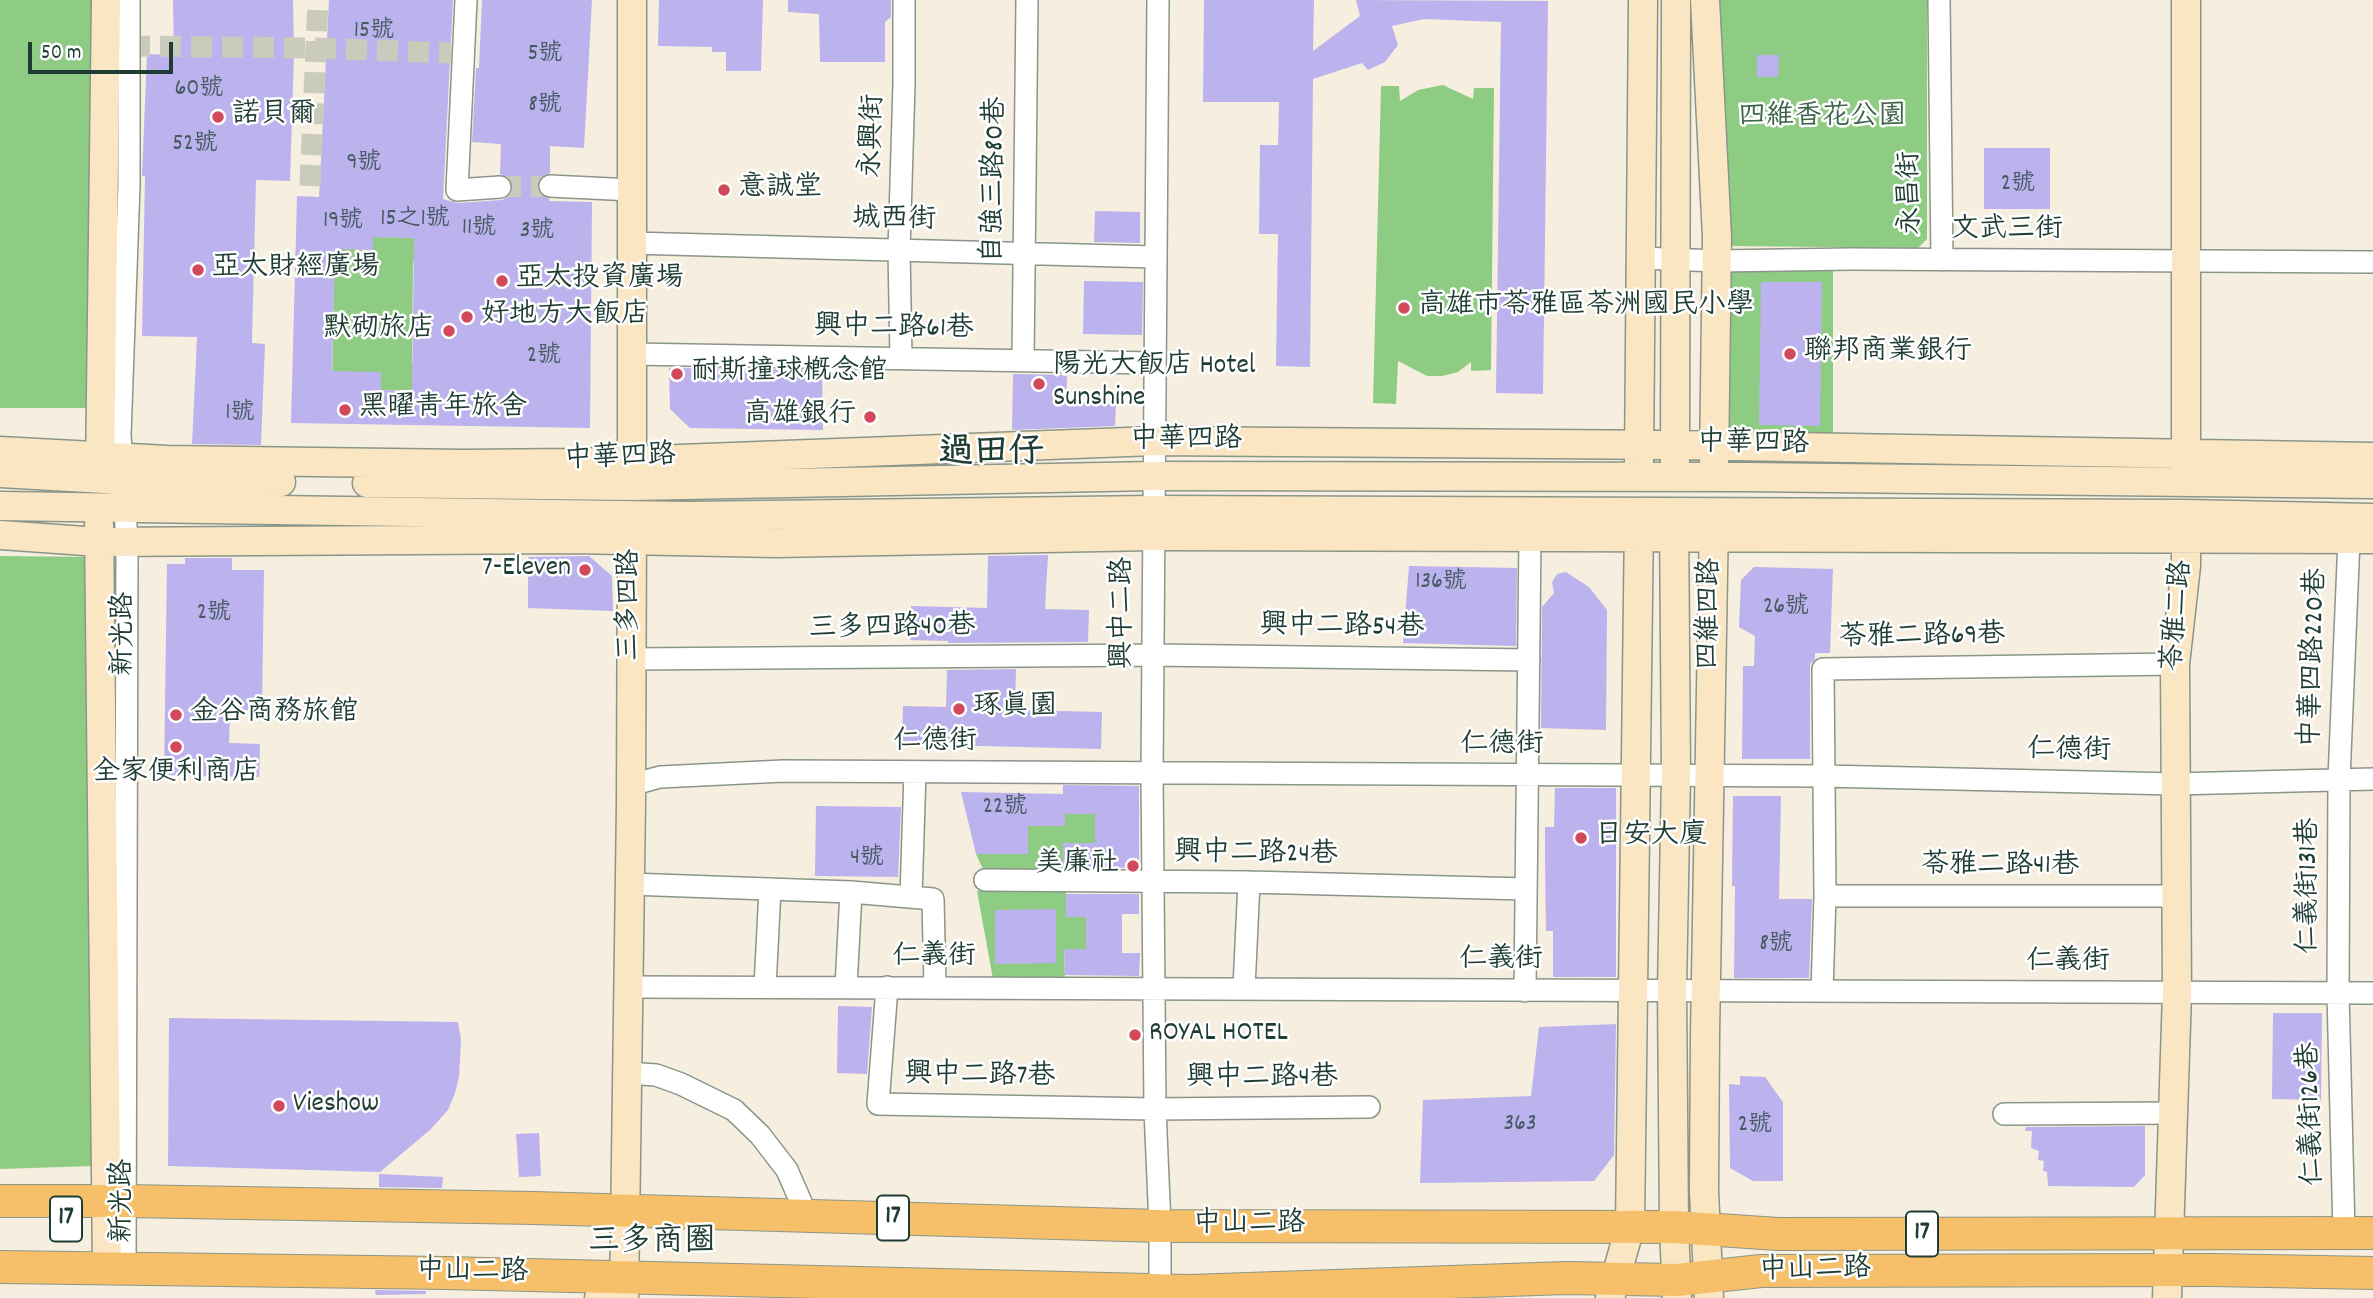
<!DOCTYPE html>
<meta charset="utf-8">
<style>
body{margin:0}
#map{position:relative;width:2373px;height:1298px;overflow:hidden;background:#f6eede;font-family:Dekko,sans-serif}
canvas{display:block}
.scale{position:absolute;left:28px;top:42px;width:145px;height:32px;box-sizing:border-box;border:4px solid #1f3d34;border-top:0;padding-left:9px;font-size:21px;line-height:24px;white-space:nowrap;color:#1f3d34;-webkit-text-stroke:5px #fff;paint-order:stroke}
</style>
<div id="map">
<canvas width="2373" height="1298"></canvas>
<div class="scale">50 m</div>
</div>
<script>
const ctx = document.querySelector('canvas').getContext('2d');
ctx.lineJoin = 'round';
function fillPath(path, color) {
  ctx.fillStyle = color;
  ctx.fill(path, 'evenodd');
}
function shape(rows) {
  const path = new Path2D();
  for (const r of rows) {
    path.moveTo(r[0], r[1]);
    for (let i = 2; i < r.length; i += 2) path.lineTo(r[i], r[i + 1]);
  }
  return path;
}
function stroke(path, color, width, dash) {
  ctx.strokeStyle = color;
  ctx.lineWidth = width;
  ctx.lineCap = dash ? 'butt' : 'round';
  ctx.setLineDash(dash || []);
  ctx.stroke(path);
}
function write(font, color, halo, rows, align = 'center') {
  ctx.font = font + ' Dekko,"LXGW WenKai TC",sans-serif';
  ctx.lineWidth = 5;
  ctx.setLineDash([]);
  ctx.textBaseline = 'middle';
  ctx.strokeStyle = halo;
  ctx.fillStyle = color;
  for (const [text, x, y, turn = 0] of rows) {
    ctx.save();
    ctx.translate(x, y);
    ctx.rotate((+turn || 0) * Math.PI / 180);
    ctx.textAlign = isNaN(turn) ? turn : align;
    if (halo) ctx.strokeText(text, 0, 0);
    ctx.fillText(text, 0, 0);
    ctx.restore();
  }
}
const green = shape([
 [0,0,97,0,94,408,0,408],
 [1717,0,1927,0,1927,239,1918,248,1727,246],
 [1443,85,1473,99,1474,88,1494,88,1491,370,1471,371,1471,362,1458,372,1442,376,1427,376,1398,361,1396,404,1373,403,1381,86,1399,86,1400,101,1418,90],
 [335,234,356,250,373,250,373,237,426,238,426,253,413,262,412,364,424,371,423,391,381,390,381,372,360,372,360,389,332,388],
 [1724,265,1833,267,1833,441,1727,434],
 [0,556,97,557,94,1166,0,1169],
 [1065,814,1095,814,1095,843,1063,843,1063,873,984,871,976,854,1015,826,1065,826],
 [977,891,1066,892,1066,917,1086,917,1086,949,1064,950,1065,977,993,979]
]);
const building = shape([
 [173,0,293,0,294,52,290,181,256,180,252,343,265,344,261,445,192,444,197,337,142,336,145,176,142,176,147,54,174,55],
 [329,0,453,0,443,199,458,203,502,200,508,197,513,187,510,179,500,174,501,144,472,142,476,68,479,68,482,0,592,0,584,148,550,146,550,173,539,178,537,186,539,193,550,199,549,201,592,202,590,428,291,423,297,196,319,197],
 [373,237,414,238,412,391,381,390,381,372,332,371,335,249,373,250],
 [659,0,763,0,761,71,726,71,726,52,712,52,712,47,658,46],
 [788,0,891,0,891,17,885,22,885,62,820,62,819,14,788,12],
 [1204,0,1314,0,1313,51,1360,16,1356,0,1548,1,1543,394,1496,393,1501,22,1424,19,1392,26,1398,45,1385,62,1368,70,1362,63,1313,79,1310,367,1276,366,1278,234,1259,234,1260,145,1278,145,1279,102,1203,102],
 [1757,55,1779,55,1778,77,1757,77],
 [1984,148,2050,148,2050,209,1984,209],
 [1095,211,1140,212,1140,243,1094,242],
 [1084,281,1143,282,1142,335,1083,334],
 [1761,282,1822,282,1820,426,1759,425],
 [669,368,822,370,823,430,690,428,670,409],
 [1013,374,1067,375,1066,403,1116,404,1115,426,1012,430],
 [1048,555,1045,609,1089,610,1088,642,948,643,948,641,910,640,911,606,987,608,988,556],
 [589,556,612,576,613,611,528,608,528,557],
 [185,558,232,558,232,570,264,570,262,710,230,710,229,743,260,744,259,777,164,775,167,564,185,564],
 [1409,566,1517,568,1516,646,1403,643],
 [1754,567,1833,569,1830,653,1815,653,1815,659,1810,664,1810,759,1742,759,1743,666,1754,666,1755,636,1739,627,1741,580],
 [1566,572,1589,587,1607,610,1606,730,1541,728,1542,607,1554,593,1552,582,1557,574],
 [1016,669,1015,710,1102,712,1101,749,902,744,903,706,946,707,947,670],
 [1063,785,1139,786,1139,868,1063,867,1063,843,1095,843,1095,814,1065,814,1065,826,1028,826,1028,854,976,854,961,792,1063,794],
 [1555,788,1616,788,1616,977,1553,977,1553,931,1546,931,1545,858,1545,827,1554,827],
 [1733,796,1781,796,1779,899,1812,899,1809,978,1734,978,1735,886,1732,886],
 [816,806,901,807,898,877,815,876],
 [1066,894,1139,894,1139,914,1122,914,1122,953,1140,953,1139,976,1065,975,1064,949,1086,949,1086,917,1066,917],
 [1056,909,1056,963,995,964,995,910],
 [838,1006,872,1007,867,1074,837,1073],
 [2273,1013,2322,1013,2321,1100,2272,1099],
 [169,1018,458,1022,461,1040,459,1077,455,1093,448,1110,431,1129,380,1172,168,1166],
 [1616,1024,1614,1155,1594,1181,1420,1183,1423,1100,1531,1096,1539,1027],
 [1740,1076,1765,1077,1783,1102,1783,1181,1753,1181,1730,1168,1729,1084,1740,1085],
 [2145,1126,2145,1175,2134,1187,2048,1186,2047,1172,2043,1171,2044,1161,2038,1160,2039,1151,2031,1148,2032,1131,2025,1131,2026,1127],
 [539,1133,541,1176,519,1177,516,1134],
 [379,1174,443,1177,442,1188,379,1187],
 [375,1290,426,1291,426,1294,376,1295]
]);
const streetTunnel = shape([
 [129,46,315,48,451,53],
 [310,186,318,0],
 [500,187,550,186]
]);
const street = shape([
 [466,0,457,190,500,187],
 [1158,0,1152,773,1155,1109,1160,1226,1160,1298],
 [1939,0,1942,260],
 [550,186,632,190],
 [631,243,1156,257],
 [1641,258,1717,261,1851,259,2373,262],
 [632,354,1155,363],
 [901,358,899,250,904,84,904,0],
 [1023,360,1027,0],
 [631,659,1154,655,1529,660],
 [631,785,660,777,783,771,1824,776,2175,784,2373,779],
 [985,880,1249,882,1526,889],
 [630,884,851,892,933,899,935,987],
 [1825,896,2175,896],
 [911,897,915,772],
 [629,987,2373,993],
 [765,987,770,889],
 [846,987,851,892],
 [887,987,878,1104,1155,1109,1369,1107],
 [1244,988,1249,882],
 [1525,991,1530,537],
 [1822,991,1825,896,1823,669,2175,664],
 [627,1073,656,1075,681,1084,734,1110,760,1135,787,1170,807,1216],
 [2004,1114,2173,1113],
 [2344,1233,2338,993,2339,779,2349,539],
 [125,1268,127,541,120,435,129,185,129,0]
]);
const secondary = shape([
 [632,0,632,477],
 [1705,0,1717,237,1714,462],
 [2186,0,2186,470],
 [0,451,167,460,464,464,574,463,1154,441,1675,445,2373,457],
 [1639,462,1643,0],
 [1675,462,1676,0],
 [0,473,122,480,281,482],
 [100,474,106,0],
 [367,483,632,486,1154,476,1744,477,2373,484],
 [0,506,689,516,1153,510,2186,514,2373,518],
 [1674,517,1676,775,1672,990,1674,1227,1677,1298],
 [99,525,107,1268],
 [0,535,99,542,572,539,776,543,1153,536,2373,539],
 [599,1298,624,1276],
 [624,1298,631,803,632,521],
 [1610,1298,1630,1227,1639,520],
 [1709,1298,1704,1191,1705,1034,1714,517],
 [2167,1298,2177,993,2175,664,2186,566,2186,521]
]);
const primary = shape([
 [0,1201,125,1201,534,1208,1160,1226,1674,1227,1778,1234,2373,1233],
 [0,1267,446,1273,1190,1291,1566,1278,1677,1280,1761,1271,2212,1270,2373,1273]
]);
const markers = [
 [218,117,7,"#d1495b"],
 [724,190,7,"#d1495b"],
 [198,270,7,"#d1495b"],
 [502,281,7,"#d1495b"],
 [1404,308,7,"#d1495b"],
 [467,317,7,"#d1495b"],
 [449,331,7,"#d1495b"],
 [1790,354,7,"#d1495b"],
 [677,374,7,"#d1495b"],
 [1039,384,7,"#d1495b"],
 [345,410,7,"#d1495b"],
 [870,417,7,"#d1495b"],
 [585,570,7,"#d1495b"],
 [959,709,7,"#d1495b"],
 [176,715,7,"#d1495b"],
 [176,747,7,"#d1495b"],
 [1581,838,7,"#d1495b"],
 [1133,866,7,"#d1495b"],
 [1135,1035,7,"#d1495b"],
 [279,1106,7,"#d1495b"]
];
const numberNames = [
 ["15號",374,33],
 ["5號",545,56],
 ["60號",199,91],
 ["8號",545,107],
 ["52號",195,146],
 ["9號",364,165],
 ["2號",2018,186],
 ["15之1號",415,221],
 ["19號",343,223],
 ["11號",479,230],
 ["3號",537,233],
 ["2號",544,358],
 ["1號",240,415],
 ["136號",1441,584],
 ["26號",1786,609],
 ["2號",214,615],
 ["22號",1005,809],
 ["4號",867,860],
 ["8號",1776,946],
 ["363",1520,1126],
 ["2號",1755,1127]
];
const shields = [
 [893,1218,32],
 [66,1219,32],
 [1922,1234,32]
];
const shieldNames = [
 ["17",893,1218],
 ["17",66,1219],
 ["17",1922,1234]
];
const poiNames = [
 ["諾貝爾",232,117],
 ["意誠堂",738,190],
 ["亞太財經廣場",212,270],
 ["亞太投資廣場",516,281],
 ["高雄市苓雅區苓洲國民小學",1418,308],
 ["好地方大飯店",481,317],
 ["默砌旅店",435,331,"right"],
 ["聯邦商業銀行",1804,354],
 ["陽光大飯店 Hotel",1053,368],
 ["Sunshine",1053,400],
 ["耐斯撞球概念館",691,374],
 ["黑曜青年旅舍",359,410],
 ["高雄銀行",856,417,"right"],
 ["7-Eleven",571,570,"right"],
 ["琢真園",973,709],
 ["金谷商務旅館",190,715],
 ["全家便利商店",176,775,"center"],
 ["日安大廈",1595,838],
 ["美廉社",1119,866,"right"],
 ["ROYAL HOTEL",1149,1035],
 ["Vieshow",293,1106]
];
const parkNames = [
 ["四維香花公園",1822,119]
];
const streetNames = [
 ["永興街",875,136,-88],
 ["自強三路80巷",997,180,-89],
 ["永昌街",1913,193,-91],
 ["城西街",894,222,1],
 ["文武三街",2007,232],
 ["興中二路61巷",894,330,1],
 ["中華四路",1186,442],
 ["中華四路",1753,446,1],
 ["中華四路",620,460,-2],
 ["三多四路",632,605,-90],
 ["興中二路",1125,613,-90],
 ["四維四路",1712,614,-89],
 ["苓雅二路",2180,616,-85],
 ["興中二路54巷",1342,629,1],
 ["三多四路40巷",892,630,-1],
 ["新光路",126,634,-90],
 ["苓雅二路69巷",1922,639,-1],
 ["中華四路220巷",2316,658,-88],
 ["仁德街",935,744],
 ["仁德街",1502,747],
 ["仁德街",2069,753,1],
 ["興中二路24巷",1256,856,1],
 ["苓雅二路41巷",2000,868],
 ["仁義街131巷",2311,886,-90],
 ["仁義街",934,959],
 ["仁義街",1501,962],
 ["仁義街",2068,964],
 ["興中二路7巷",980,1078,1],
 ["興中二路4巷",1262,1080],
 ["仁義街126巷",2314,1114,-92],
 ["新光路",125,1201,-90],
 ["中山二路",1249,1226],
 ["中山二路",1815,1272,-1],
 ["中山二路",472,1274,1]
];
const quarterNames = [
 ["三多商圈",652,1245]
];
const districtNames = [
 ["過田仔",991,456]
];
fillPath(green, '#8fcc83');
fillPath(building, '#bcb2ed');
stroke(streetTunnel, '#cbcbbc', 21, [21, 10]);
stroke(street, '#8a9689', 24);
stroke(secondary, '#8a9689', 31);
stroke(primary, '#8a9689', 34);
stroke(street, '#fff', 21);
stroke(secondary, '#fbe6c4', 28);
stroke(primary, '#f6c06b', 32);
for (const [x, y, r, color] of markers) {
  const dot = new Path2D();
  dot.arc(x, y, r, 0, 2 * Math.PI);
  ctx.fillStyle = color;
  ctx.fill(dot);
  stroke(dot, '#fff', 2.5);
}
write('24px', '#465a62', null, numberNames);
for (const [x, y, w] of shields) {
  const box = new Path2D();
  box.roundRect(x - w / 2, y - 22.5, w, 45, 5);
  ctx.fillStyle = '#fff';
  ctx.fill(box);
  stroke(box, '#1f3d34', 2);
}
write('bold 26px', '#1f3d34', null, shieldNames);
write('28px', '#1f3d34', '#fff', poiNames, 'left');
write('28px', '#3b6148', '#fff', parkNames);
write('28px', '#1f3d34', '#fff', streetNames);
write('32px', '#1f3d34', '#fff', quarterNames);
write('bold 35px', '#1f3d34', '#fff', districtNames);
</script>
